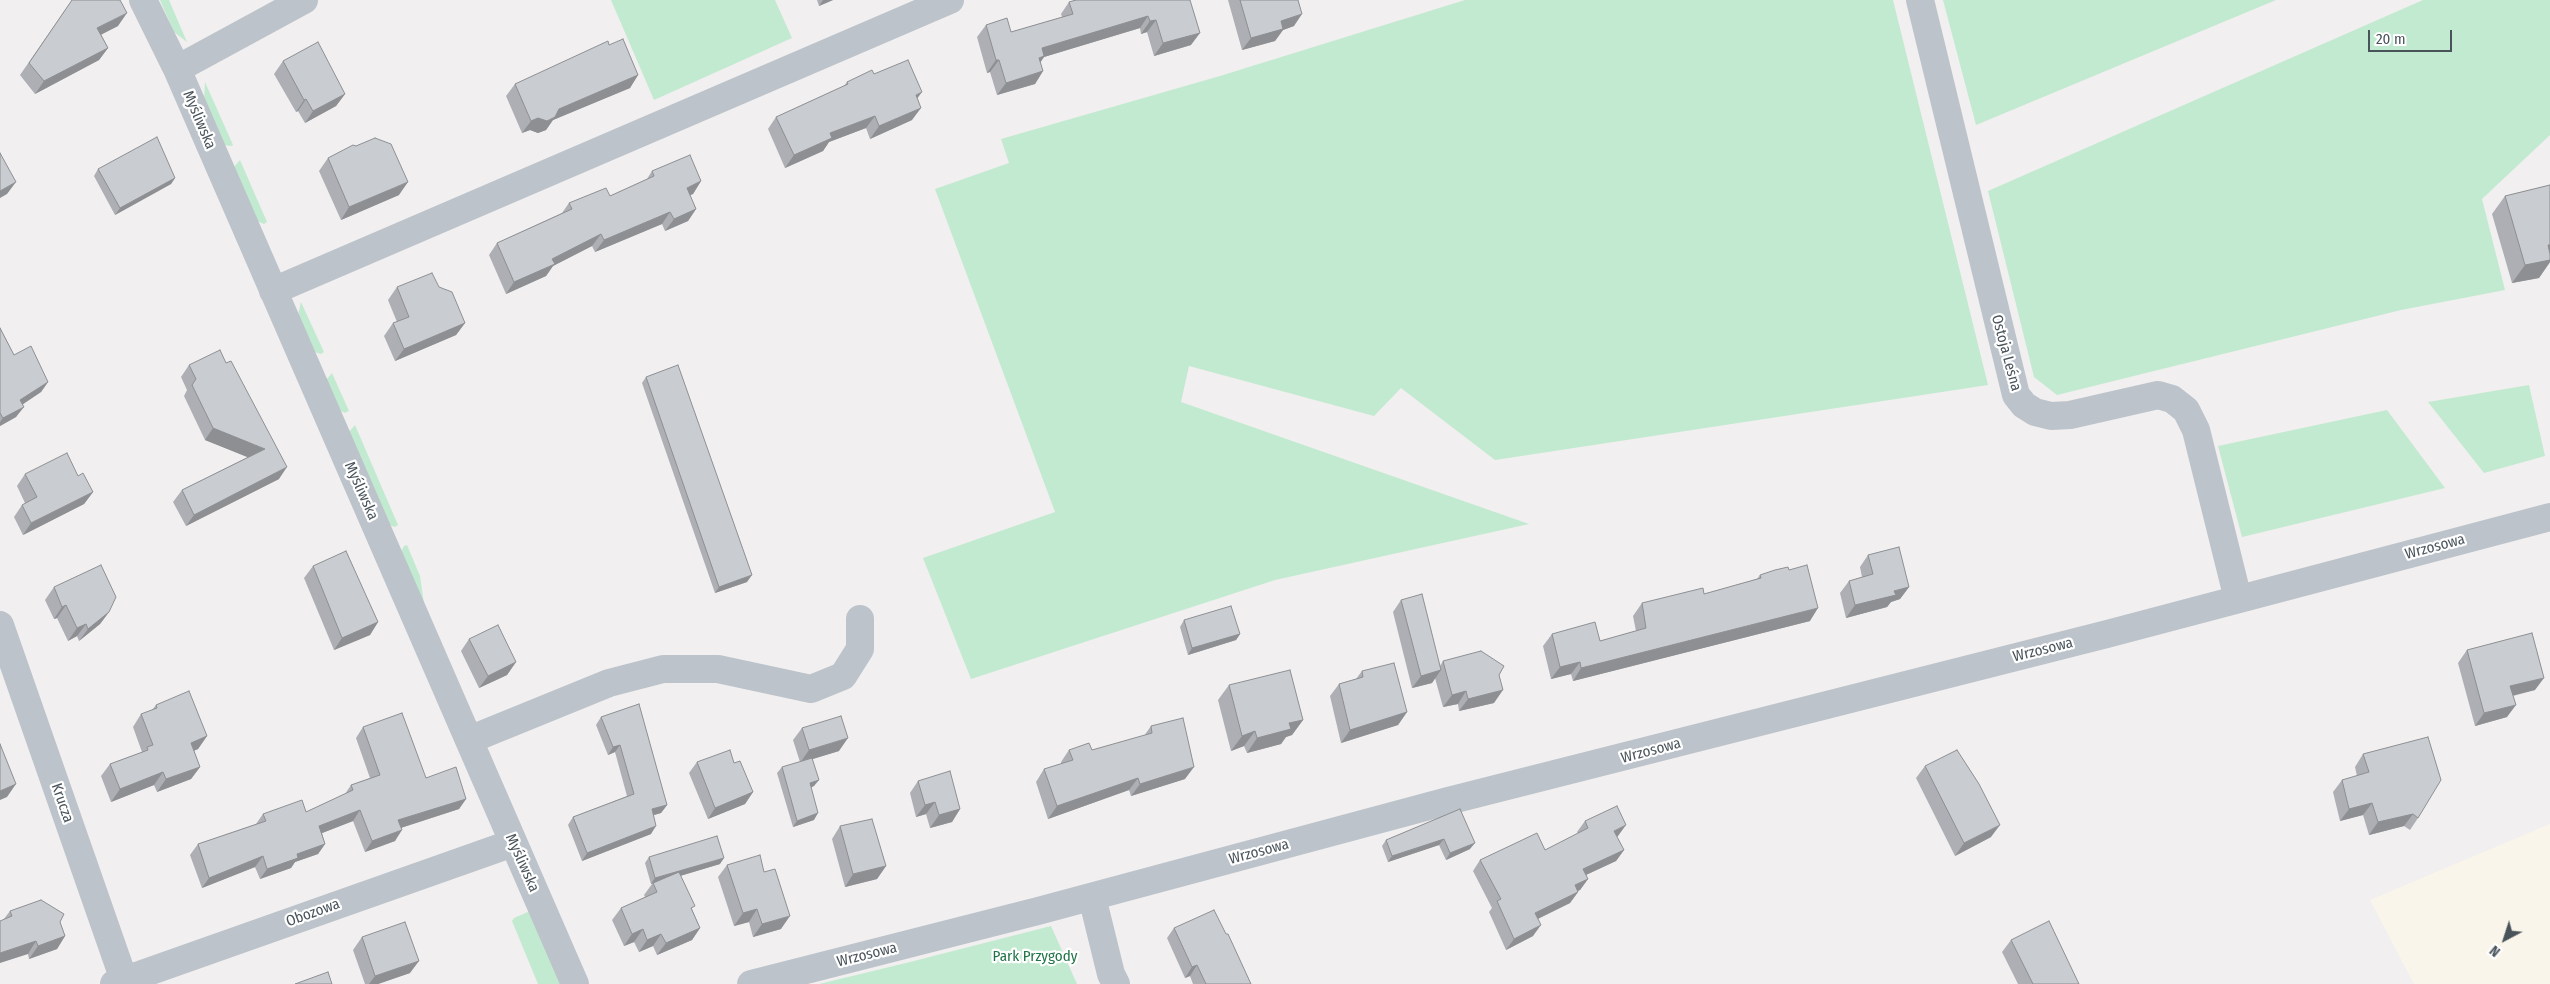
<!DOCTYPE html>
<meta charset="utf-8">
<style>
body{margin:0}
#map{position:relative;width:2550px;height:984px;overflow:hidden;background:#f1efef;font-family:"Fira Sans Condensed",sans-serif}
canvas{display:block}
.north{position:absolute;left:2480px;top:914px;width:50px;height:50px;-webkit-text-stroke:4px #fff;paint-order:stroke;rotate:220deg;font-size:14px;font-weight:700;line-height:20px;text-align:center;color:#49535a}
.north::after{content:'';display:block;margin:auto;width:18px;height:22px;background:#49535a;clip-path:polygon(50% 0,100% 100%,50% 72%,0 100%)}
.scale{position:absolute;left:2368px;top:30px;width:84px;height:22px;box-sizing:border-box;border:2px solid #49535a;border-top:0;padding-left:6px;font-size:15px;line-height:18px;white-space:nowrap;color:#49535a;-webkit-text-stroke:4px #fff;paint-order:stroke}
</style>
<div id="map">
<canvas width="2550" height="984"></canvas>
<div class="north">N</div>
<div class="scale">20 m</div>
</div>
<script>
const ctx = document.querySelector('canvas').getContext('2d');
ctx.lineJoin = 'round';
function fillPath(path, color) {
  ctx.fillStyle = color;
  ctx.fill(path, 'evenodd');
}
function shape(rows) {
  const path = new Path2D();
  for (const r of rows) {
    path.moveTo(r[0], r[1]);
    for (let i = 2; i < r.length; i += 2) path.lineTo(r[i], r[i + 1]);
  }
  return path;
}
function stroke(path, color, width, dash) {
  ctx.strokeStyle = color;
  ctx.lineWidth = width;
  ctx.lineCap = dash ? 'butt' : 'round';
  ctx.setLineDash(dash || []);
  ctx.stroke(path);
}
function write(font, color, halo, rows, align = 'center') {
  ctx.font = font + ' "Fira Sans Condensed",sans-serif';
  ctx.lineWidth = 4.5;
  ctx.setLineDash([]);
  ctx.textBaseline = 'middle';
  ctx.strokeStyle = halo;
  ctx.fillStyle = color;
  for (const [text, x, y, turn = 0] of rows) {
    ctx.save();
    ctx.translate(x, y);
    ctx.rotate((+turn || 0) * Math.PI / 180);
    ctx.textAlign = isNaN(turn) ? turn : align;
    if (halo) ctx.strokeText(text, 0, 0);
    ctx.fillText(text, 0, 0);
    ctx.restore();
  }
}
const commercial = shape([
 [2550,824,2550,984,2414,984,2370,900]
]);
const green = shape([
 [160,0,169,0,187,42,174,32],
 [611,0,775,0,792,38,654,100],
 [1465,0,1893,0,1988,385,1495,460,1401,388,1374,416,1189,366,1181,402,1529,524,1275,580,971,679,923,558,1055,512,935,189,1009,163,1001,139,1220,76],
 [1943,0,2276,0,1976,125],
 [2423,0,2550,0,2550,135,2482,199,2505,290,2401,310,2057,395,2034,377,1988,191],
 [205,82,233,145,231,146,223,145,204,101],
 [240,160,267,222,264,224,257,221,234,167],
 [301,302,324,352,321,354,314,352,298,315],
 [332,373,349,411,345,413,339,410,326,380],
 [2529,385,2545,456,2484,473,2428,402],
 [2387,410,2445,488,2242,537,2218,446],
 [355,425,398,525,395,527,389,525,348,433],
 [407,545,420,576,424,604,401,552,404,546],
 [530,911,562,984,538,984,512,921,514,918],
 [1051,926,1077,984,819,984,906,963]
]);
const minor = shape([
 [143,0,177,69,575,984],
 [1920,0,2016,395,2024,405,2035,412,2051,416,2070,415,2158,395,2172,399,2186,410,2196,430,2238,599],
 [177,69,304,0],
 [273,291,950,0],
 [0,625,124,980],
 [469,740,609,683,663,669,718,669,811,689,843,676,860,649,860,619],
 [1092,897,1111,974,1116,984],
 [114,984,513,843],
 [751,984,1038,911,1448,801,2107,634,2550,517]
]);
const wall = shape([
 [72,0,118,26,101,34,108,48,99,60,35,94,20,75],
 [817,0,833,0,819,6],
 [1190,0,1191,45,1154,56,1147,32,1141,34,1140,28,1044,57,1040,62,1043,71,1035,84,997,95,990,72,987,73,977,37,986,25,1011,32,1062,17,1061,14,1069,2],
 [1228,0,1298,0,1294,26,1283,30,1275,41,1242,50],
 [609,45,638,75,630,88,553,120,546,130,538,133,530,130,522,133,506,96,515,84],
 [283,61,345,94,336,106,305,123,298,111,296,112,274,74],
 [874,74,917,98,912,120,870,139,866,128,829,142,823,151,785,168,768,129,776,117,844,86,847,82],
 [328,158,399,195,341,220,319,171],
 [98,169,175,178,171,184,115,215,94,176],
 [652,171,701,181,693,194,690,195,696,209,688,221,665,231,662,224,595,252,592,246,553,266,546,276,506,294,489,255,497,243,562,213,569,203,610,196,647,179],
 [2550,185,2550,262,2539,278,2512,283,2492,214,2505,196],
 [397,287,439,287,465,323,456,335,395,361,384,336,393,323,397,322,388,300],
 [0,328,14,355,48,382,41,392,22,404,16,417,0,426],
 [189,365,279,479,186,526,173,502,182,490,248,457,205,440,184,396,187,390,181,377],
 [646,377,747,582,715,593,642,383],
 [25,474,78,476,93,492,84,504,23,535,14,517,22,505,25,503,17,486],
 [1868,555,1909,587,1900,599,1891,602,1887,607,1846,618,1840,593,1849,581,1862,577,1860,567],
 [313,566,378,622,370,635,334,650,304,578],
 [1760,575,1810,621,1573,681,1571,674,1551,679,1543,646,1552,634,1600,641,1636,631,1633,616,1642,603,1704,594,1757,579],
 [54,587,109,612,100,624,79,641,77,636,68,641,57,618,54,619,45,600],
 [1401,600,1440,666,1443,661,1499,675,1494,703,1459,711,1458,704,1443,707,1435,678,1432,683,1412,688,1393,612],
 [1184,620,1240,634,1236,640,1188,655,1180,627],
 [469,639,516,662,507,675,479,688,461,651],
 [2467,650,2535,690,2513,696,2507,717,2475,726,2458,663],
 [1362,671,1407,712,1398,725,1341,743,1330,696,1339,684,1356,679],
 [1229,685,1303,720,1292,735,1286,737,1281,744,1247,753,1244,746,1231,751,1218,700],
 [156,705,207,736,198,749,194,751,200,767,191,779,157,792,154,785,111,802,101,776,110,764,142,752,133,727,141,714,152,710],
 [601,717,667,805,661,813,654,815,651,834,582,861,568,825,573,817,627,796,615,752,608,755,596,725],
 [1151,726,1185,779,1131,796,1129,790,1048,819,1036,782,1044,769,1061,764,1061,762,1069,750,1092,750,1144,736],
 [363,727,426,778,466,799,459,809,401,828,395,841,365,852,353,821,322,833,325,844,318,854,295,862,291,868,260,879,255,867,202,888,190,855,198,844,256,824,263,814,306,812,345,794,351,785,370,778,356,738],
 [802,728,839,751,812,759,814,786,811,787,814,820,793,827,777,773,782,767,800,762,793,740],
 [2363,754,2418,818,2410,830,2404,826,2369,835,2363,815,2340,821,2333,792,2342,780,2357,776,2355,767],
 [697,762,734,763,753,792,745,804,708,819,689,773],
 [1925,766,1991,837,1955,856,1916,778],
 [918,781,960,809,952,822,930,828,926,814,916,817,910,793],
 [1460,809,1470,849,1446,860,1439,845,1388,862,1382,846,1386,840],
 [1585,821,1618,836,1617,837,1624,850,1616,861,1586,875,1588,879,1580,890,1577,891,1578,892,1570,903,1538,919,1533,936,1506,950,1489,912,1492,908,1473,871,1480,860,1545,850,1578,834,1577,832],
 [840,826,886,866,877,879,845,887,832,839],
 [649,857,720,864,680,876,692,909,700,928,692,940,657,955,653,946,639,952,634,942,624,946,612,920,621,908,645,897,644,895,652,884,651,884,645,863],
 [727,865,781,929,753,937,749,922,734,926,718,877],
 [10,911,60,922,65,936,57,949,29,959,28,954,4,919],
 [1174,928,1251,984,1193,984,1190,976,1185,978,1167,938],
 [362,937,410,973,378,984,365,984,353,950],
 [2011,940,2079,984,2018,984,2002,952]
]);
const shadedWall = shape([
 [823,0,833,0,819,6],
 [127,13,118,26,89,41,97,28],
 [1302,14,1294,26,1283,30,1275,41,1242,50,1251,38,1281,21],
 [1148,16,1140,28,1044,57,1036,69,1042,48],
 [1156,20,1147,32,1141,34,1150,21],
 [1200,33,1191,45,1154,56,1163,43],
 [108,48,99,60,35,94,44,81],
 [996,60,999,60,990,72,987,73],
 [1043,71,1035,84,997,95,1006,83],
 [638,75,630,88,553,120,546,130,538,133,530,130,522,133,531,121],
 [922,92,913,104,916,95],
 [345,94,336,106,305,123,313,111],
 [306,99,298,111,296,112,304,100],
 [921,108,912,120,870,139,879,126],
 [875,116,866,128,829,142,823,151,785,168,794,155,830,133],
 [175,178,171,184,115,215,120,208],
 [701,181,693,194,678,200,687,188],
 [16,182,7,194,0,198,0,191],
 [408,182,399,195,341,220,349,207],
 [696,209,688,221,665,231,674,219],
 [670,212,662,224,595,252,604,240],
 [601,234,592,246,553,266,546,276,506,294,514,282,552,259],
 [2548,245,2550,245,2550,262,2539,278,2512,283,2525,265],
 [465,323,456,335,395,361,404,349],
 [48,382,41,392,13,411,20,400],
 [24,407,16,417,0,426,0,422,3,418],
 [213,428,265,449,257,461,205,440],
 [287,467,279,479,186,526,194,515],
 [93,492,84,504,23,535,31,523],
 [752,575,747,582,715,593,719,587],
 [1909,587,1900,599,1891,602,1887,607,1846,618,1855,605,1894,591],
 [66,605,57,618,54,619,62,607],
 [1818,608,1810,621,1573,681,1581,668],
 [109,612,100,624,79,641,88,629],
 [378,622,370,635,334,650,342,638],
 [86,624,77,636,68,641,77,628],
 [1240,634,1236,640,1188,655,1192,648],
 [516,662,507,675,479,688,488,676],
 [1580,662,1571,674,1551,679,1560,667],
 [1441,670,1432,683,1412,688,1421,676],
 [2544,678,2535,690,2502,698,2510,686],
 [1503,690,1494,703,1459,711,1468,699],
 [1466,691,1458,704,1443,707,1452,695],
 [2516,705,2507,717,2475,726,2484,713],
 [1407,712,1398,725,1341,743,1350,730],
 [1303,720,1292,735,1286,737,1281,744,1247,753,1257,738,1289,723],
 [1255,731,1244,746,1231,751,1242,736],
 [207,736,198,749,182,755,191,743],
 [848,738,839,751,800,763,809,750],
 [620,745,615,752,608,755,613,747],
 [200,767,191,779,157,792,166,779],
 [1194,767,1185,779,1131,796,1140,784],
 [163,772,154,785,111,802,120,789],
 [1138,778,1129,790,1048,819,1057,806],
 [819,780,814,786,806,790,810,783],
 [16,784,7,797,0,800,0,791],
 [753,792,745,804,708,819,715,808],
 [466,799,459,809,391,831,398,820],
 [935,802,926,814,916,817,925,805],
 [2372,803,2363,815,2340,821,2349,809],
 [667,805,661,813,647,817,652,809],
 [960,809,952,822,930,828,939,815],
 [360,810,353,821,312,837,319,826],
 [818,813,814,820,793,827,797,821],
 [2413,814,2404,826,2369,835,2378,822],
 [1626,825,1618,836,1606,842,1614,831],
 [2000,825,1991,837,1955,856,1964,843],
 [656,826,651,834,582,861,587,853],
 [402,830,395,841,365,852,372,841],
 [1444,839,1439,845,1388,862,1392,856],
 [1475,843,1470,849,1446,860,1450,853],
 [325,844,318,854,295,862,291,868,260,879,267,869,297,854],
 [1624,850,1616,861,1575,880,1583,869],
 [263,856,255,867,202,888,209,878],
 [724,858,720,864,653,884,653,883,651,884,655,878],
 [886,866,877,879,845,887,853,874],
 [1588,879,1580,890,1567,896,1575,885],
 [1578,892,1570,903,1527,924,1535,913],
 [757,909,749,922,734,926,743,913],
 [790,916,781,929,753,937,762,924],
 [1541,925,1533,936,1506,950,1514,939],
 [700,928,692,940,657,955,666,943],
 [643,929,634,942,624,946,632,934],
 [661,934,653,946,639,952,647,940],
 [65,936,57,949,29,959,38,946],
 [36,941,28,954,0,963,0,953],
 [419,961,410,973,378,984,369,984,375,976],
 [1197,965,1190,976,1185,978,1192,967]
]);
const building = shape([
 [72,0,120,0,127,13,97,28,108,48,44,81,29,63,72,0],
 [1076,0,1190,0,1200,33,1163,43,1156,20,1150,21,1148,16,1042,48,1044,56,1039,58,1043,71,1006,83,999,60,996,60,986,25,1007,18,1011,32,1073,14,1069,2,1076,0],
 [1240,0,1298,0,1302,14,1281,21,1283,29,1251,38,1240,0],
 [623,39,638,75,559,109,555,117,547,121,538,118,531,121,515,84,608,41,609,45,623,39],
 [318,42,345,94,313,111,306,99,304,100,283,61,318,42],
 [908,60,922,92,916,95,921,108,879,126,875,116,830,133,832,138,794,155,776,117,848,84,847,82,872,70,874,74,908,60],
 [157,137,175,178,120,208,98,169,157,137],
 [375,138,391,144,408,182,349,207,328,158,353,145,356,146,375,138],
 [0,153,16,182,0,191,0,153],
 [690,155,701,181,687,188,696,209,674,219,670,212,604,240,601,234,552,259,555,264,514,282,497,243,572,209,569,203,606,188,610,196,654,176,652,171,690,155],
 [2550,185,2550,245,2548,245,2550,254,2550,260,2525,265,2505,196,2550,185],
 [432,273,439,287,452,292,465,323,404,349,393,323,409,317,397,287,432,273],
 [0,328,14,355,31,346,48,382,20,400,24,407,3,418,0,413,0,328],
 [220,350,226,363,231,361,287,467,194,515,182,490,265,449,213,428,192,385,196,379,189,365,220,350],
 [678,365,752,575,719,587,646,377,678,365],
 [67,453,78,476,83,473,93,492,31,523,22,505,37,497,25,474,67,453],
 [1899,547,1909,587,1894,591,1896,595,1855,605,1849,581,1873,574,1868,555,1899,547],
 [346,551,378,622,342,638,313,566,346,551],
 [101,565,116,597,109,612,88,629,86,624,77,628,66,605,62,607,54,587,101,565],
 [1807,565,1818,608,1581,668,1580,662,1560,667,1552,634,1595,622,1600,641,1646,628,1642,603,1703,588,1704,594,1761,578,1760,575,1775,570,1788,567,1789,570,1807,565],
 [1422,594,1441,670,1421,676,1401,600,1422,594],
 [1231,606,1240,634,1192,648,1184,620,1231,606],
 [498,625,516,662,488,676,469,639,498,625],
 [2532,633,2544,678,2510,686,2516,705,2484,713,2467,650,2532,633],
 [1481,651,1504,666,1499,675,1503,690,1468,699,1466,691,1452,695,1443,661,1481,651],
 [1394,663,1407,712,1350,730,1339,684,1363,677,1362,671,1394,663],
 [1290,670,1303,720,1289,723,1291,729,1257,738,1255,731,1242,736,1229,685,1290,670],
 [189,691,207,736,191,743,200,767,166,779,163,772,120,789,110,764,148,750,147,747,153,745,141,714,157,708,156,705,189,691],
 [639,704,667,805,652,809,656,826,587,853,573,817,634,794,620,745,613,747,601,717,639,704],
 [402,713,426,778,456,767,466,799,398,820,402,830,372,841,360,810,319,826,325,844,297,854,298,858,267,869,263,856,209,878,198,844,266,821,263,814,302,800,306,812,353,790,351,785,380,775,363,727,402,713],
 [841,716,848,738,809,750,802,728,841,716],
 [1183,718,1194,767,1140,784,1138,778,1057,806,1044,769,1073,760,1069,750,1089,743,1092,750,1152,733,1151,726,1183,718],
 [2428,737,2441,780,2418,818,2413,814,2378,822,2372,803,2349,809,2342,780,2369,772,2363,754,2428,737],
 [0,744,16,784,0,791,0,744],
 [730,750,734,763,740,761,753,792,715,808,697,762,730,750],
 [1957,750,1979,784,2000,825,1964,843,1925,766,1957,750],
 [812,758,819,780,810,783,818,813,797,821,782,767,812,758],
 [950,771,960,809,939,815,935,802,925,805,918,781,950,771],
 [1617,806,1626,825,1614,831,1624,850,1583,869,1588,879,1575,885,1578,892,1535,913,1541,925,1514,939,1497,901,1501,899,1480,860,1537,833,1545,850,1588,828,1585,821,1617,806],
 [1460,809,1475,843,1450,853,1444,839,1392,856,1386,840,1460,809],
 [872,819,886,866,853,874,840,826,872,819],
 [717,836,724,858,655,878,649,857,717,836],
 [760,855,764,872,775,869,790,916,762,924,757,909,743,913,727,865,760,855],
 [679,872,695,906,691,908,700,928,666,943,661,934,647,940,643,929,632,934,621,908,657,892,653,883,679,872],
 [41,900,64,914,60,922,65,936,38,946,36,941,0,953,0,921,12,916,10,911,41,900],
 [1214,910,1226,934,1228,934,1251,984,1206,984,1197,965,1192,967,1174,928,1214,910],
 [2049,921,2079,984,2033,984,2011,940,2049,921],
 [405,922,419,961,375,976,362,937,405,922],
 [328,972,332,984,295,984,328,972]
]);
const streetNames = [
 ["Myśliwska",199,120,67],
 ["Ostoja Leśna",2006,353,75],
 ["Myśliwska",361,491,66],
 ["Wrzosowa",2435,547,-15],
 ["Wrzosowa",2043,650,-14],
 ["Wrzosowa",1651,751,-15],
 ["Krucza",62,803,71],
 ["Wrzosowa",1259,852,-15],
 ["Myśliwska",522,863,66],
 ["Obozowa",313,913,-20],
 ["Wrzosowa",867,955,-14]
];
const parkNames = [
 ["Park Przygody",1035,957]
];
fillPath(commercial, '#faf5ea');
fillPath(green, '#c2ead0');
stroke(minor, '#bcc3ca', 28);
fillPath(wall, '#adafb4');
fillPath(shadedWall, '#8d8f92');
fillPath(building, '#c9ccd1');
stroke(building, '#8d8f92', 1);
write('15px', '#49535a', '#fff', streetNames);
write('15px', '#217448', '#fff', parkNames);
</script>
